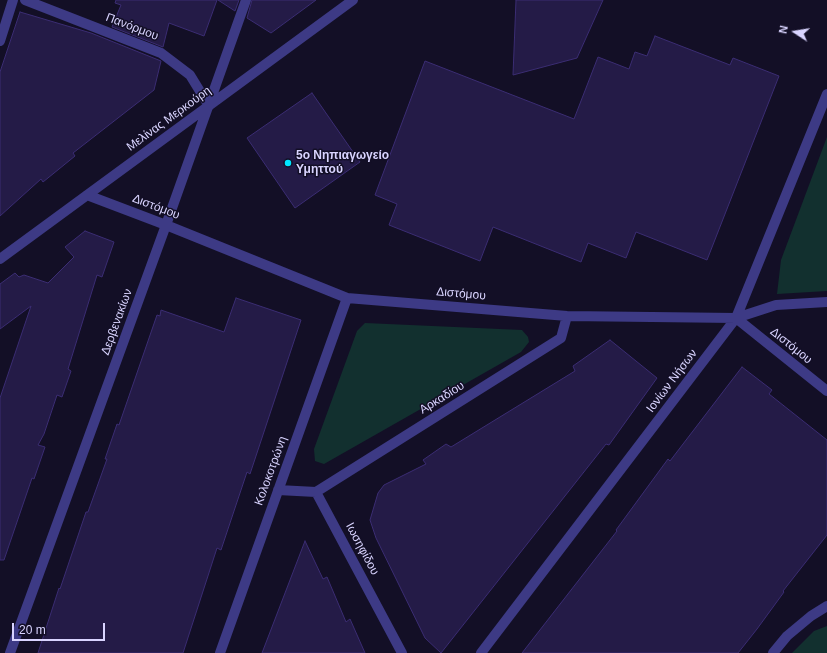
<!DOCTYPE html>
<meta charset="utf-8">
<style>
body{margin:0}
#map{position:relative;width:827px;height:653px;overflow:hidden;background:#130f26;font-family:Arial,sans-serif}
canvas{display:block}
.north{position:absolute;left:775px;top:12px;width:40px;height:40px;-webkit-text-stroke:3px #130f26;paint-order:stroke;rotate:282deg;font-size:11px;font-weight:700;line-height:16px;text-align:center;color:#d9d4ff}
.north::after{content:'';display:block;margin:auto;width:14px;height:18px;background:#d9d4ff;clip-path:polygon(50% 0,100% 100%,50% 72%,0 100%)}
.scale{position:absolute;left:12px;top:623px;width:93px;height:18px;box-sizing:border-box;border:2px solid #d9d4ff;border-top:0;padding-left:5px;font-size:12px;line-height:14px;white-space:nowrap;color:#d9d4ff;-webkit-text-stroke:3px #130f26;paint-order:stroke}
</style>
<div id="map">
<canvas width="827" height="653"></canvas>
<div class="north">N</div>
<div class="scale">20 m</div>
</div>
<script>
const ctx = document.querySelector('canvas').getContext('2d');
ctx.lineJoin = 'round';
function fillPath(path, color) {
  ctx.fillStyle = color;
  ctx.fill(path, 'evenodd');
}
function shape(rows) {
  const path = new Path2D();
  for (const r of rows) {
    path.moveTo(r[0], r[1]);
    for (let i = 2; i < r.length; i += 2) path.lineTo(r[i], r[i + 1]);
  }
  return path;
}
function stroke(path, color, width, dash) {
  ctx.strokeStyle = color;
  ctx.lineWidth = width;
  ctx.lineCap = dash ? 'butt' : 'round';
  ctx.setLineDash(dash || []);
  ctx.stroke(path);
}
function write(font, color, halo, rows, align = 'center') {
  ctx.font = font + ' Arial,sans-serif';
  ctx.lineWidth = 3;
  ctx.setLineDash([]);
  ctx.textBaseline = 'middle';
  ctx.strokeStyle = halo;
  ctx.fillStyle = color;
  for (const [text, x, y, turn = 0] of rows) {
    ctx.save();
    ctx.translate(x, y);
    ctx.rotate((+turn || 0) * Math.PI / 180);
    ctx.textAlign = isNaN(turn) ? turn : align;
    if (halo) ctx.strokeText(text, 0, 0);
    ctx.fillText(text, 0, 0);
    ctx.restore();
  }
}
const green = shape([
 [827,137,827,291,777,294,781,260],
 [365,323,522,330,528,337,529,342,521,352,324,464,315,461,314,449,357,331],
 [827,626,827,653,792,653,814,631]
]);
const building = shape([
 [116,0,217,0,204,36,169,23,163,47,112,27,121,5,115,3,116,0],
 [218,0,239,0,235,11,218,0],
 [252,0,316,0,271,33,247,18,252,0],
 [516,0,603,0,577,58,513,75,516,0],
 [20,12,91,33,161,61,154,90,73,153,75,156,43,182,41,179,0,216,0,72,20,12],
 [655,36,730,65,733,58,779,76,707,260,636,232,626,258,588,243,581,262,493,227,480,261,389,225,397,204,375,195,425,61,574,119,598,57,629,69,635,52,647,56,655,36],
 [312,93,360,162,295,208,247,138,312,93],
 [85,231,114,242,102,277,97,275,68,369,71,371,62,397,57,395,44,434,38,445,45,447,34,479,32,478,4,560,0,560,0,398,31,306,0,329,0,284,15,273,19,277,24,275,48,283,74,257,65,247,85,231],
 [236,298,301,320,250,474,247,472,221,550,217,548,183,653,38,653,59,588,60,589,86,512,88,512,107,459,105,459,117,424,119,425,157,315,160,316,161,310,224,332,236,298],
 [610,340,657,378,609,445,606,444,441,653,425,638,376,538,370,520,378,493,384,485,426,464,423,460,446,444,451,447,575,371,573,366,610,340],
 [742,367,772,390,769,394,827,440,827,535,783,591,784,592,757,629,738,653,522,653,617,531,616,530,668,459,670,461,742,367],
 [305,541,323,579,327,577,346,622,350,619,365,653,262,653,305,541]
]);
const minor = shape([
 [25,0,161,53,190,75,209,106],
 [0,41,13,0],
 [87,195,166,225,347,298,567,316,736,318,827,391],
 [0,259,353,0],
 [736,318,776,305,827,302],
 [278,490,316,492,402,653],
 [316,492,561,338,567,316],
 [10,653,166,225,246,0],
 [220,653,347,298],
 [481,653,736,318,827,94],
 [773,653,787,636,811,616,827,606]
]);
const markers = [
 [288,163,4,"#00e5ff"]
];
const streetNames = [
 ["Πανόρμου",132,27,21],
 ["Μελίνας Μερκούρη",169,119,-36],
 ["Διστόμου",156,207,21],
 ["Διστόμου",461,294,5],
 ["Δερβενακίων",117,322,-70],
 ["Διστόμου",791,346,39],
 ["Ιονίων Νήσων",672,381,-53],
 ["Αρκαδίου",442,398,-32],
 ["Κολοκοτρώνη",271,471,-70],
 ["Ιωσηφίδου",362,549,62]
];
const poiNames = [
 ["5ο Νηπιαγωγείο",296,156],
 ["Υμηττού",296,170]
];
fillPath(green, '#12302f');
fillPath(building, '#241b47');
stroke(building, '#3b2d73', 1);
stroke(minor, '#3d3a85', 10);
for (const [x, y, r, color] of markers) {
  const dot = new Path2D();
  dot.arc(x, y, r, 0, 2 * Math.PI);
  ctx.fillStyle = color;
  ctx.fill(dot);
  stroke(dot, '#130f26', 1.5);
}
write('12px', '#d9d4ff', '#130f26', streetNames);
write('bold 12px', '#d9d4ff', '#130f26', poiNames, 'left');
</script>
